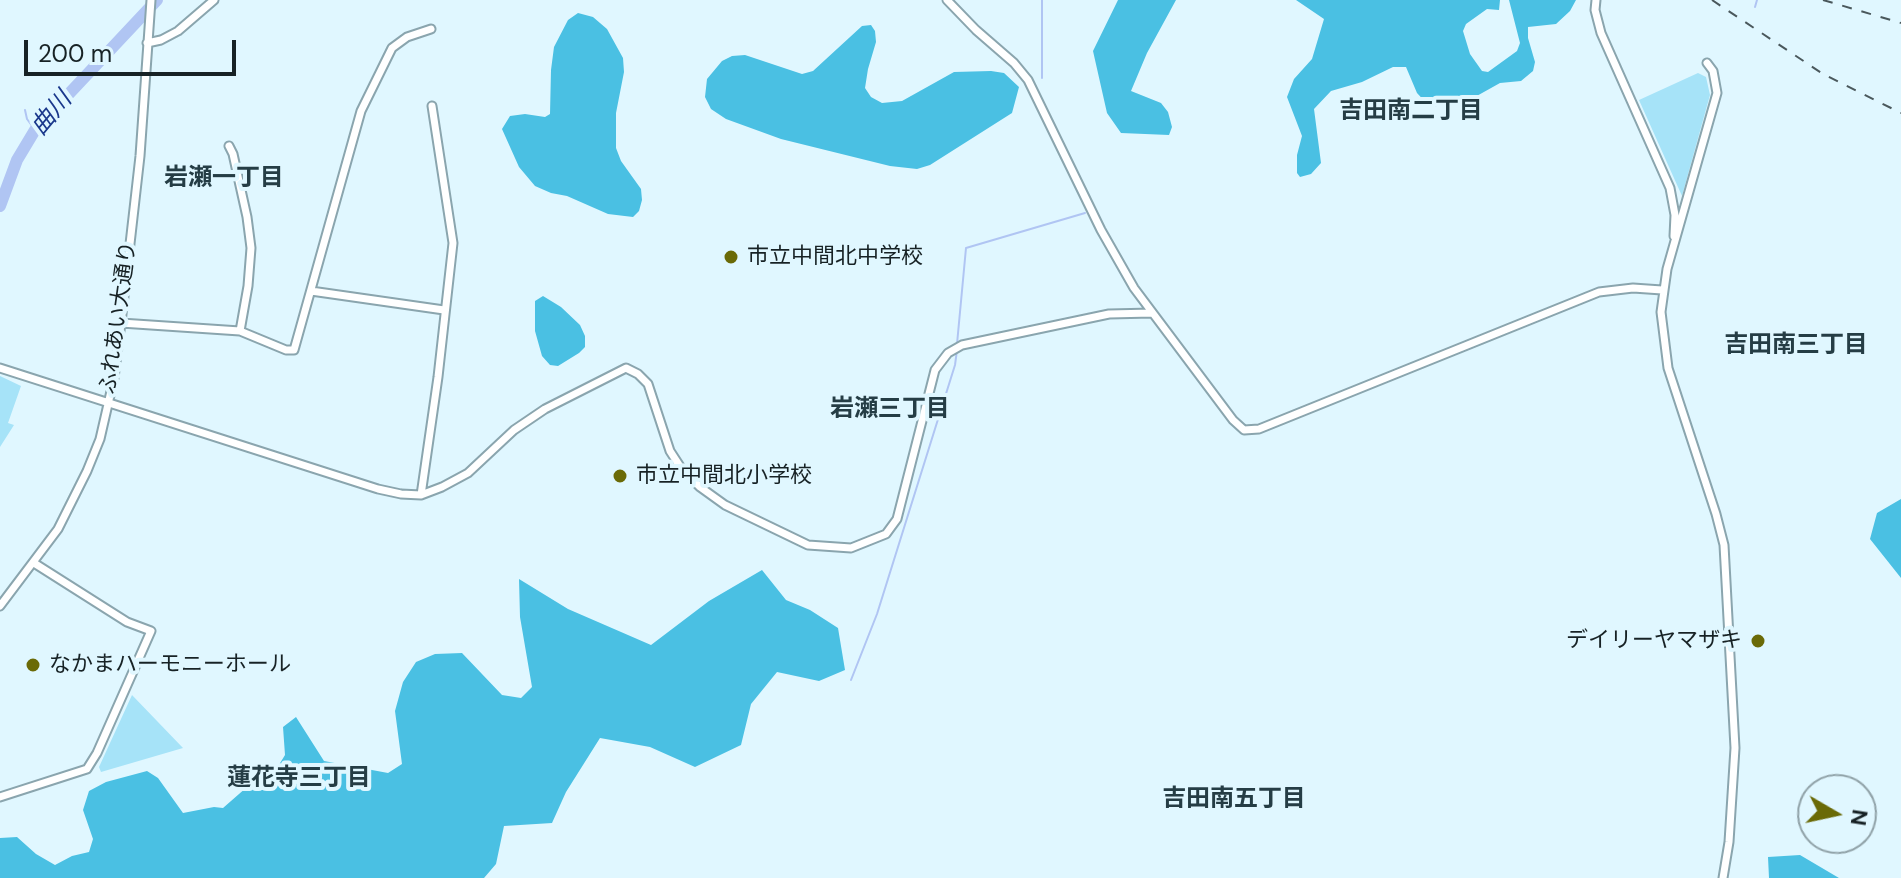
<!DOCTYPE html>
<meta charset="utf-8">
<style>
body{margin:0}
#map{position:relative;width:1901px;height:878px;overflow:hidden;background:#e0f7ff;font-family:"DM Sans",sans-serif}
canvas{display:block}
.north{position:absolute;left:1797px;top:774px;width:80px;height:80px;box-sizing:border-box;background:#e0f7ff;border:2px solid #90a2a8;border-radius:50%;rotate:99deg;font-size:22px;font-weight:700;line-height:32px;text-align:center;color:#172225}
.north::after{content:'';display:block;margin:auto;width:28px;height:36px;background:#6a6a07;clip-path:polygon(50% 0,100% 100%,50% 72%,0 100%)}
.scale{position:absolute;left:24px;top:40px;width:212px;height:36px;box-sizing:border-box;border:4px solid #172225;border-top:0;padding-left:10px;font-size:24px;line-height:28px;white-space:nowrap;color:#172225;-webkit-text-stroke:6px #e0f7ff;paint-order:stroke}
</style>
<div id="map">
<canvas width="1901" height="878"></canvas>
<div class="north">N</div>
<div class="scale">200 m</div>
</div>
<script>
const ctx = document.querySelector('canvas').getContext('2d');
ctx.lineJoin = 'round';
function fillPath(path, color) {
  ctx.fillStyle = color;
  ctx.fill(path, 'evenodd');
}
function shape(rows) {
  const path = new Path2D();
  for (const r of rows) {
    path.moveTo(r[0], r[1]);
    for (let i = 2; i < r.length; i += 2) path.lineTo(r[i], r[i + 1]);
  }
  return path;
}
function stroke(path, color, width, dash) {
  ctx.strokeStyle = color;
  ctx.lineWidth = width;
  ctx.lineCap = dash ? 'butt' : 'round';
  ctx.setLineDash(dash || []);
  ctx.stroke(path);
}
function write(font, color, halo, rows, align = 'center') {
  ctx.font = font + ' "DM Sans","Noto Sans JP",sans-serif';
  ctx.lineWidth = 8;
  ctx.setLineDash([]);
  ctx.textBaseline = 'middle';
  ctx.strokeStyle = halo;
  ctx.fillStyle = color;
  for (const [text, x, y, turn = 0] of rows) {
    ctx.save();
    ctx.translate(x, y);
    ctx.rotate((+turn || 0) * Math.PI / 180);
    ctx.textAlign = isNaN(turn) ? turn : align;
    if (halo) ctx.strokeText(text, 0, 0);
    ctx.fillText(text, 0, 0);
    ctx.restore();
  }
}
const green = shape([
 [1698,73,1706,77,1710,95,1682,196,1639,100],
 [0,376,21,386,8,423,14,425,0,447],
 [132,695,183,748,101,772,99,767]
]);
const forest = shape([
 [1118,0,1176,0,1147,53,1131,91,1161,103,1168,112,1172,127,1169,135,1121,133,1107,113,1093,51],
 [1296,0,1500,0,1499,10,1487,9,1466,24,1463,31,1470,54,1482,71,1488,72,1517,51,1520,43,1509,0,1576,0,1570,11,1556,24,1528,27,1528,38,1535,62,1533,71,1521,81,1500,83,1466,102,1430,107,1417,93,1406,67,1393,67,1362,82,1331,91,1314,109,1321,163,1311,174,1300,177,1297,173,1297,155,1302,136,1287,97,1294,79,1312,59,1324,19],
 [578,13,593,17,607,29,623,58,624,72,616,113,616,148,621,161,641,189,642,200,639,211,633,217,608,214,567,196,551,193,535,186,519,167,502,129,510,116,525,114,545,117,550,114,551,70,554,47,568,20],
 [871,25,875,31,876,42,868,69,865,88,871,97,882,103,902,101,954,72,991,71,1004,73,1019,87,1012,113,930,165,917,169,890,166,781,139,726,119,711,109,705,97,707,79,722,61,732,56,745,55,802,74,813,71,862,26],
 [543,296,561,307,580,325,585,336,585,347,579,353,558,366,550,365,542,356,535,331,535,301],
 [1901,499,1901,578,1870,539,1877,513],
 [762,570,786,600,810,610,838,628,845,670,819,681,777,672,751,704,741,745,695,767,650,747,600,738,566,792,552,823,504,826,496,864,484,878,0,878,0,838,17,837,36,854,55,865,72,856,89,852,93,839,83,810,89,791,106,782,147,771,158,778,183,813,214,807,223,808,247,787,274,773,285,755,283,727,296,717,324,761,388,773,402,764,395,711,403,682,416,662,435,654,462,653,502,695,521,698,532,687,520,617,519,579,568,609,651,645,709,601],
 [1800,855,1839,878,1769,878,1768,857]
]);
const stream = shape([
 [1755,7,1757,0],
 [1042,78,1042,0],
 [25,110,27,119,35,130],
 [957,344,966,248,1085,213],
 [851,680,877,614,955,365,957,350]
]);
const river = shape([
 [0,206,17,160,35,130,157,0]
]);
const minor = shape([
 [947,0,976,30,1014,63,1028,80,1101,230,1134,288,1233,420,1244,430,1259,429,1599,292,1633,288,1662,290],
 [1596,0,1595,10,1601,33,1670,188,1675,215,1674,236],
 [147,43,161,40,178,31,214,0],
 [1707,63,1713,71,1717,93,1667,269,1661,312,1668,368,1716,514,1724,545,1735,748,1729,842,1723,878],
 [229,146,233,154,247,217,251,248,248,286,240,331],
 [311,291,444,310],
 [121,323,240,331,286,350,294,350,361,111,392,48,407,37,431,29],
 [0,368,378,489,401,494,421,495,442,487,468,473,514,430,545,409,626,368,638,374,648,384,670,451,681,468,700,487,725,505,808,545,851,548,886,534,897,519,935,370,948,353,962,345,1109,314,1152,313],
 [421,495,438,377,453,243,432,106],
 [0,606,58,529,87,471,100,439,114,378,121,323,140,156,151,0],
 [0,797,87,769,97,753,151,631,127,622,34,563]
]);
const rail = shape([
 [1712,0,1823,74,1901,113],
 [1823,0,1901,23]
]);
const markers = [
 [731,257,8,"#6a6a07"],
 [620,476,8,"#6a6a07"],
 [1758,641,8,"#6a6a07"],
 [33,665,8,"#6a6a07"]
];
const poiNames = [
 ["市立中間北中学校",747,257],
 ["市立中間北小学校",636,476],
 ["デイリーヤマザキ",1742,641,"right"],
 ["なかまハーモニーホール",49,665]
];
const streetNames = [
 ["ふれあい大通り",119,318,-82]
];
const neighbourhoodNames = [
 ["吉田南二丁目",1411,112],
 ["岩瀬一丁目",224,179],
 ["吉田南三丁目",1796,346],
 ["岩瀬三丁目",890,410],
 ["蓮花寺三丁目",299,779],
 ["吉田南五丁目",1234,800]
];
const waterNames = [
 ["曲川",52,114,-50]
];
fillPath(green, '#a6e3f8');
fillPath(forest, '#4ac0e3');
stroke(stream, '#b0c5f3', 2);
stroke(river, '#b0c5f3', 12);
stroke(minor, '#8aa5ae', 11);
stroke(minor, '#fff', 7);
stroke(rail, '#4a585c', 2, [10, 10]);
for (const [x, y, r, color] of markers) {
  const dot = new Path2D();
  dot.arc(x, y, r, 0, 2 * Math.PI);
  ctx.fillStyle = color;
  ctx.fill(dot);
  stroke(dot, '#e0f7ff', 3);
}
write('22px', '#172225', '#e0f7ff', poiNames, 'left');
write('22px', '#172225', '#e0f7ff', streetNames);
write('bold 24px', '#253d45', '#e0f7ff', neighbourhoodNames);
write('italic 24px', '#1a388c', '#e0f7ff', waterNames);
</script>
